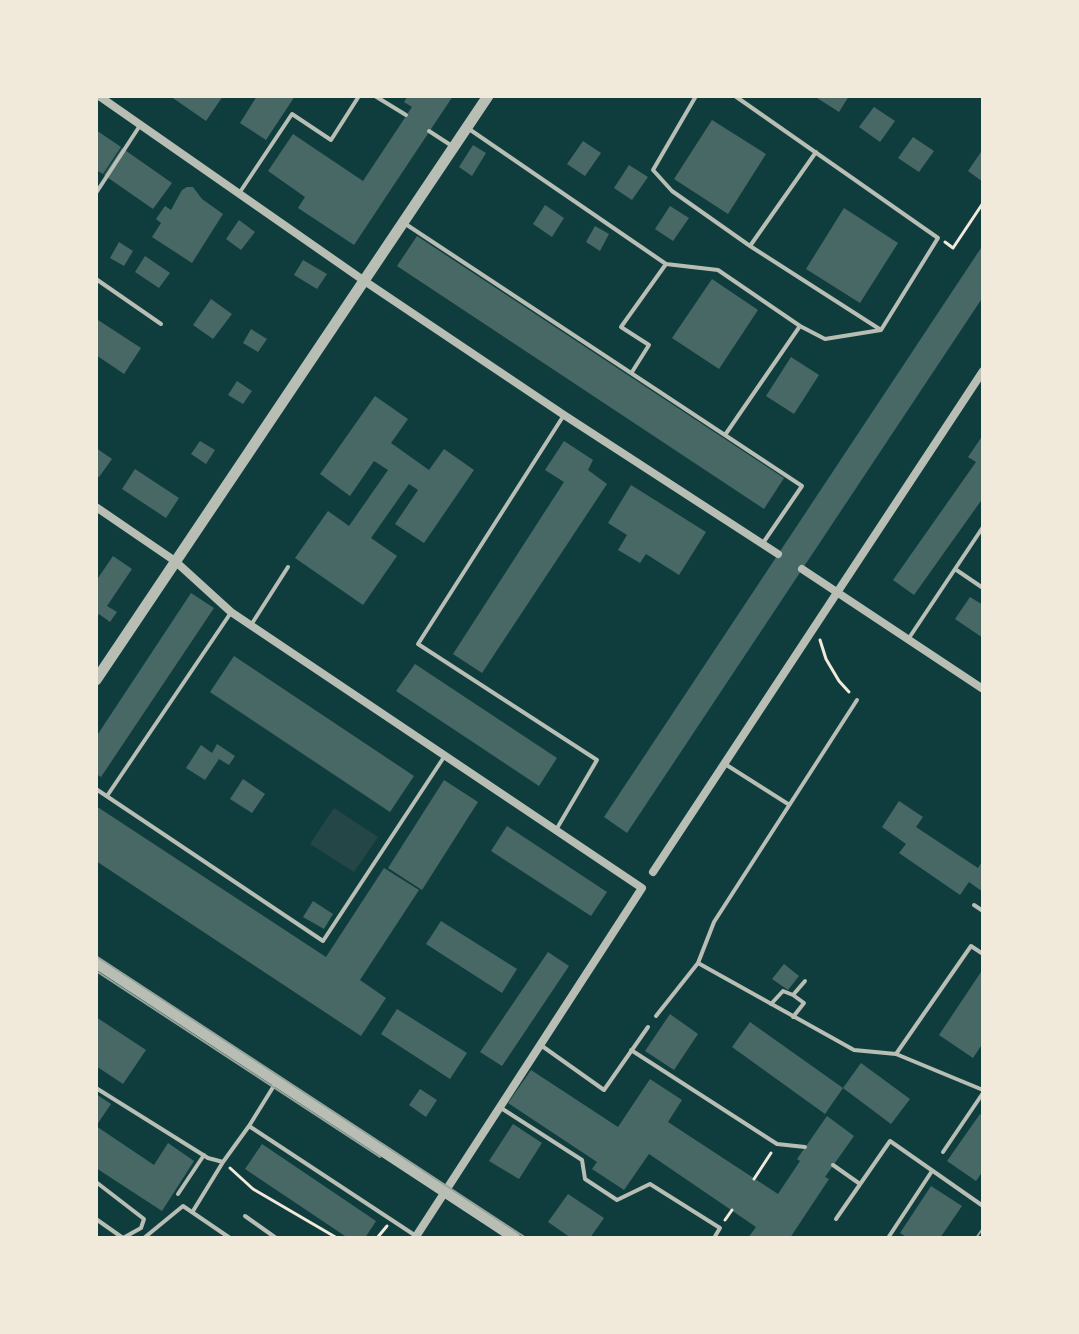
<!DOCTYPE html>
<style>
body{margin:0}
#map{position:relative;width:1079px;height:1334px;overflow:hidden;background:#0f3d3e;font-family:Raleway,sans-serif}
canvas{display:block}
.frame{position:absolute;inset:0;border:98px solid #f1e9da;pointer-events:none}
</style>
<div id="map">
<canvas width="1079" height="1334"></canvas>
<div class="frame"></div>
</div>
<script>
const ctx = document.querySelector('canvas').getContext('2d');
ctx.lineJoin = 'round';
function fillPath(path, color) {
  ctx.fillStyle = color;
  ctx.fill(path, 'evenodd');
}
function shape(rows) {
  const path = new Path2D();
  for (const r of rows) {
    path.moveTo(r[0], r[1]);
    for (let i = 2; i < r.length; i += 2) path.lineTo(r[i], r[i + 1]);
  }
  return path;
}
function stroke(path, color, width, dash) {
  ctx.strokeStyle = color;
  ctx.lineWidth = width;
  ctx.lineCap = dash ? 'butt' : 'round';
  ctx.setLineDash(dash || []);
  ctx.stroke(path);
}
const green = shape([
 [334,808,378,837,354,872,310,844]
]);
const building = shape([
 [170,96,223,96,206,121],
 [257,96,295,96,266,140,240,123],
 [408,96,453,96,354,245,298,208,305,197,268,171,293,134,363,181,412,107,404,102],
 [814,96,849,96,839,112],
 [874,107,895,121,880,142,859,127],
 [712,120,766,154,728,214,674,179],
 [96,130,121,147,103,174,96,170],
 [913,137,934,151,919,172,898,158],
 [583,141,601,153,585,176,567,164],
 [473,145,486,153,472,176,459,167],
 [122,148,172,183,153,209,104,175],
 [983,149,983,182,968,171],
 [629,165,648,177,632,200,614,188],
 [187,187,193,187,202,199,223,214,192,263,152,237,161,223,156,219,165,206,171,210,182,190],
 [545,205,564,218,552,237,533,224],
 [670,206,689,218,673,241,655,229],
 [844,208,898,243,860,303,806,269],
 [239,220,255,232,241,250,226,239],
 [595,226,609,234,600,251,586,242],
 [417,236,784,478,764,509,397,266],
 [119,242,133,251,124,266,110,258],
 [983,245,983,297,627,833,604,817],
 [145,256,170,273,159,288,135,272],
 [303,260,327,274,317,289,294,275],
 [712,279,758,310,719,369,672,338],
 [211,299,232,314,213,339,193,325],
 [98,320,141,348,124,374,96,355],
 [251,329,267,339,258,352,243,343],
 [791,357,819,375,794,414,766,396],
 [237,381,252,391,243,404,228,395],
 [375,396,408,419,391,443,429,470,444,449,474,470,424,543,395,524,418,490,409,484,371,538,397,556,363,605,295,558,328,511,349,526,388,470,374,461,350,496,320,474],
 [983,435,983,498,914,595,893,580,976,462,968,457],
 [200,441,215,450,206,464,191,454],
 [564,441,593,460,588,470,607,484,482,673,453,654,564,482,545,470],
 [96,448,112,459,99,477,96,475],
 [135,469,179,498,166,518,122,489],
 [631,485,706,532,679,575,646,554,640,563,618,550,627,535,608,523],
 [113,556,132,569,107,606,117,612,110,622,99,614,96,619,96,581],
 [191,593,214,608,101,777,96,774,96,737],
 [970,597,983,605,983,638,955,619],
 [234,656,414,776,390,812,210,692],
 [415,664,557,758,539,786,396,691],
 [217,744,235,756,229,765,219,759,205,780,186,768,201,745,212,753],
 [243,779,265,794,252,813,230,799],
 [444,780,478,802,422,890,388,868],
 [899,801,923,817,916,827,978,868,983,860,983,892,969,882,960,895,899,853,906,844,882,827],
 [96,806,326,957,384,868,419,890,360,980,386,998,361,1036,96,861],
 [507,826,607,892,591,916,491,851],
 [313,901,333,914,324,929,303,917],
 [441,921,517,969,502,993,426,944],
 [548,952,569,966,502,1066,480,1052],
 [784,964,799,976,788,990,772,979],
 [983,969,983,1043,973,1058,939,1035],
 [397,1009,467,1053,450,1079,381,1034],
 [670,1014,698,1034,674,1070,645,1051],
 [96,1017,146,1050,123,1084,96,1066],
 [750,1022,843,1088,825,1114,732,1047],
 [861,1063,910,1099,891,1124,843,1088],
 [531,1070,618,1127,650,1079,682,1100,668,1122,778,1194,800,1161,797,1159,827,1116,854,1136,825,1177,829,1179,790,1238,748,1238,756,1227,649,1154,624,1190,592,1169,597,1162,508,1103],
 [420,1089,437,1100,426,1117,409,1105],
 [96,1094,111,1104,96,1126,154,1165,168,1143,194,1161,162,1211,96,1168],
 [980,1114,983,1116,983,1171,976,1181,947,1161],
 [513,1124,542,1143,519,1179,489,1161],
 [262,1144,376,1221,365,1238,348,1238,245,1169],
 [931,1186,962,1206,940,1238,908,1238,900,1233],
 [568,1194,604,1218,590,1238,571,1238,548,1222]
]);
const path = shape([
 [945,242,953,248,983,203],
 [820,640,826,659,839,681,849,692],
 [230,1168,253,1189,337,1238],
 [754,1179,771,1153],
 [725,1220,732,1210],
 [377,1238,387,1226]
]);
const service = shape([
 [375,96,406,115],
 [696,96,653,170,672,191,750,246,881,330,825,339,800,326],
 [735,96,938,238,881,330],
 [469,129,666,264,718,270,800,326,725,435],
 [429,131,452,146],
 [240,192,292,114,331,140,359,96],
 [96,193,139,127],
 [404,223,802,486,763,543],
 [750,246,816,152],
 [96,279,161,324],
 [632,372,649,345,621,327,666,264],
 [955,569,983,588],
 [251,625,288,567],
 [909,638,983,527],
 [725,764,788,804],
 [96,789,323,941,444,757],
 [107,796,230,614],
 [556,830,597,760,418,644,564,415],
 [974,905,983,911],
 [698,963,854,1050,896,1054,983,1090],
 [793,995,804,1003,793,1017],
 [771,1004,783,991,793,995,805,981],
 [656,1016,698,963,714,922,857,700],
 [542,1046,604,1090,648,1027],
 [631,1050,777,1144,805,1147],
 [896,1054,971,946,983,954],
 [96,1088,208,1158,223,1162,249,1126,416,1236],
 [501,1108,582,1160,585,1179,617,1200,650,1184,720,1228,714,1238],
 [249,1126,275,1084],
 [943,1152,983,1093],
 [833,1165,860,1184],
 [96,1182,144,1219,141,1228,123,1238,96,1219],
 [178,1194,204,1155],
 [193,1211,223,1162],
 [245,1216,276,1238],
 [836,1219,890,1141,983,1206],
 [144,1238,183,1206,230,1238],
 [888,1238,932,1171]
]);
const minor = shape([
 [99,96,363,280,564,415,778,554],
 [96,507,175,561,231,612,642,888,415,1238],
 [802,569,983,689],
 [653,872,983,371]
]);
const tertiary = shape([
 [96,680,488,96],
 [96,963,515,1238]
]);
const tram = shape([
 [96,956,526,1238],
 [96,971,380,1157],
 [976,1238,983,1228]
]);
fillPath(green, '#244646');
fillPath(building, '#486865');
stroke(path, '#f1e9da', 3);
stroke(service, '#b8beb3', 4);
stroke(minor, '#b8beb3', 8);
stroke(tertiary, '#b8beb3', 11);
stroke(tram, '#97a49c', 2);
</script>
